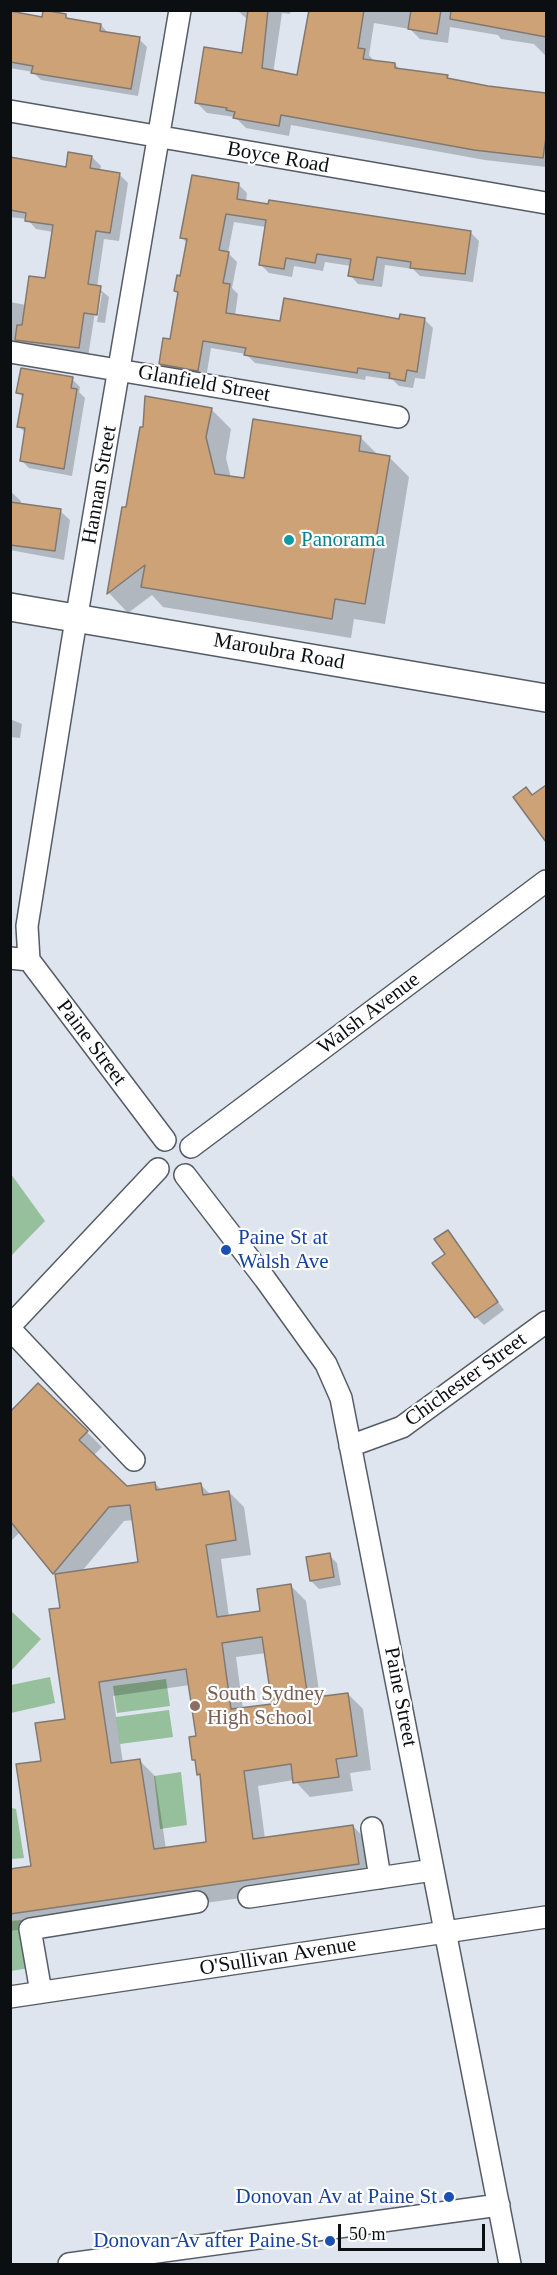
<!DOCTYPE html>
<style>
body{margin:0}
#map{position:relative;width:557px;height:2275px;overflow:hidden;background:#dee5ef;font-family:"Times New Roman",serif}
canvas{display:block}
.frame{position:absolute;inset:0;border:12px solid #0c0f12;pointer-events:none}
.scale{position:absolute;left:338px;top:2224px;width:147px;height:27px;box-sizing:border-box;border:3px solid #0c0f12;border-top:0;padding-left:8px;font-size:18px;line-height:21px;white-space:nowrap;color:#0c0f12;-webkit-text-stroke:4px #fff;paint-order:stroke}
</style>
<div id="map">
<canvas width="557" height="2275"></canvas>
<div class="frame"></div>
<div class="scale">50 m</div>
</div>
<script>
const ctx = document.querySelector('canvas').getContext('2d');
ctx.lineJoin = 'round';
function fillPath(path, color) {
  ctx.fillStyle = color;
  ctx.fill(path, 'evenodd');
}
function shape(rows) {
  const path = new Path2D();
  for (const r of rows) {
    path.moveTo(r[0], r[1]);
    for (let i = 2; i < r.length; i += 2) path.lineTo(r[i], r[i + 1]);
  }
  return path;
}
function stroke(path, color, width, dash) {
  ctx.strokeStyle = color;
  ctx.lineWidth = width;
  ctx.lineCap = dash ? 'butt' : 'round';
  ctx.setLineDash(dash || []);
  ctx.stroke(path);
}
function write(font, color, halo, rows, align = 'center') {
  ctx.font = font + ' "Times New Roman",serif';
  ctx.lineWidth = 4.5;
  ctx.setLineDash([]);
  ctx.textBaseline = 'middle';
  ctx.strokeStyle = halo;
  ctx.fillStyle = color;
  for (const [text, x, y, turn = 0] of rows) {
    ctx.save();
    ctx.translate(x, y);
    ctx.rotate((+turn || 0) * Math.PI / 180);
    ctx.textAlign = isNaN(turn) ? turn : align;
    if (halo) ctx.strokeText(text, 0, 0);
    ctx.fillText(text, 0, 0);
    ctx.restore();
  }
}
const green = shape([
 [11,1174,45,1221,11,1256,10,1256],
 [10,1610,41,1639,11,1671,10,1671],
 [50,1677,55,1703,11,1713,11,1685],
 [166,1679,170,1706,117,1713,113,1686],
 [169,1710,173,1737,120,1744,116,1717],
 [181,1772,187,1825,160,1829,154,1776],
 [11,1797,12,1808,16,1809,24,1858,11,1859],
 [22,1920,29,1968,11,1971,10,1921]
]);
const shadow = shape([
 [237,10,291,10,290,14,282,13,273,74,295,104,310,10,546,10,546,56,534,44,501,39,498,35,450,27,448,43,420,39,410,29,374,23,369,55,375,62,395,64,400,70,447,77,450,80,488,87,546,95,546,167,485,160,291,125,289,136,246,128,235,117,207,113,196,102,243,55,248,20],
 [10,12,43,18,66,16,71,21,101,25,109,34,139,39,147,47,138,96,41,80,33,72,10,68],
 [92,157,101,166,100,171,119,174,128,183,119,241,104,239,97,287,109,297,105,323,97,322,102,293,98,293,88,357,10,346,10,302,26,305,46,280,53,232,36,229,27,219,10,217,10,158,67,168],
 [238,184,247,193,246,202,471,233,479,241,473,282,420,276,413,269,385,265,382,287,358,284,350,275,351,266,325,262,323,271,294,266,292,277,269,273,260,264,266,227,234,222,228,253,237,262,232,288,238,294,235,316,281,323,425,320,433,328,425,379,415,378,413,388,399,386,393,380,366,376,365,380,255,363,246,354,211,348,206,378,169,372,160,363,171,340,179,294,176,291,188,244,181,237],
 [72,379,80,387,79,392,85,398,72,476,29,468,21,460,26,433,19,427,24,398,18,393],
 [211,409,231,429,226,458,231,478,245,480,361,438,379,456,389,457,409,477,385,624,354,619,351,638,163,607,152,595,128,613,109,593,124,508,127,509],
 [10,491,21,501,21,505,60,511,70,520,64,560,10,550],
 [10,719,22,724,20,738,10,737],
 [546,787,546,832,544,835,533,796],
 [447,1232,504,1310,484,1325,476,1317,447,1254],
 [10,1414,87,1432,102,1447,93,1456,126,1488,155,1483,162,1491,201,1485,211,1495,229,1492,244,1507,251,1555,221,1559,229,1617,262,1612,291,1586,306,1601,320,1698,348,1694,363,1709,371,1770,350,1773,353,1791,310,1797,294,1780,258,1786,265,1839,353,1826,367,1841,373,1879,10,1931,10,1871,33,1868,42,1762,67,1720,62,1609,57,1575,21,1531,10,1542],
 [134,1520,140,1563,82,1571,124,1521],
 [266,1653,274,1705,243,1709,236,1657],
 [190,1685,198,1737,194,1759,202,1778,208,1844,166,1849,155,1776,140,1761,123,1763,113,1696],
 [329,1555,337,1563,341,1585,319,1589,311,1581]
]);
const building = shape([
 [43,10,66,14,66,18,101,24,100,31,140,37,131,89,31,73,33,66,10,62,10,11,42,17,43,10],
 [248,10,268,10,262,68,297,75,309,10,364,10,358,48,365,49,363,59,395,63,395,68,448,75,447,78,488,86,546,93,546,137,543,158,474,150,281,115,279,126,233,118,235,112,226,110,227,108,195,103,204,47,242,53,248,10],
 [411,10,441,10,437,34,408,29,411,10],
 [451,10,546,10,546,37,450,19,451,10],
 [68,152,92,156,90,168,120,173,110,233,96,231,88,284,101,286,97,315,84,313,79,348,15,340,17,325,22,325,29,276,45,278,53,225,25,221,26,213,10,210,10,157,66,167,68,152],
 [192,175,239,183,237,199,268,204,269,200,471,231,465,274,410,268,411,262,377,257,373,280,348,276,351,259,317,254,315,263,286,258,284,269,259,265,266,220,226,214,219,250,229,252,223,283,230,284,226,313,280,321,284,298,399,319,400,314,425,318,417,372,407,370,405,381,389,378,390,373,358,368,357,373,244,355,246,348,203,341,198,371,159,364,163,338,170,339,178,292,174,291,177,275,180,276,187,239,180,238,192,175],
 [21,368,73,377,71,388,77,389,64,469,20,461,25,428,17,427,23,394,16,393,21,368],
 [145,396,212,408,206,437,215,474,244,478,253,419,361,436,359,451,390,456,365,604,335,599,332,619,141,587,145,565,107,594,122,507,126,507,140,427,143,427,145,396],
 [10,502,61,509,55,551,10,545,10,502],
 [546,785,546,842,513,797,526,787,532,795,546,785],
 [448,1230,498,1302,475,1318,432,1263,445,1254,434,1239,448,1230],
 [38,1383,88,1431,79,1440,127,1486,155,1482,156,1490,201,1483,203,1495,229,1491,236,1540,206,1545,217,1617,260,1611,257,1589,291,1584,308,1698,348,1693,357,1756,336,1759,339,1777,293,1783,291,1764,244,1771,253,1839,353,1825,359,1864,10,1914,10,1869,31,1866,16,1764,41,1761,35,1723,65,1719,49,1609,60,1608,55,1574,138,1562,130,1505,109,1507,53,1574,10,1521,10,1412,38,1383],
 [262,1637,272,1704,231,1709,222,1643,262,1637],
 [186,1669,196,1736,189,1737,192,1760,195,1760,197,1775,200,1774,206,1842,154,1849,140,1759,111,1763,99,1682,186,1669],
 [330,1553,334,1577,310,1581,306,1557,330,1553]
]);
const minor = shape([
 [10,111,546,203],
 [10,352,398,417],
 [10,958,29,960,165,1140],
 [29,960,27,926,72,644,180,10],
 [191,1147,546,881],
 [185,1175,265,1279,326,1364,341,1398,510,2264],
 [10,1326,158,1169],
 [10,1329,134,1460],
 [350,1446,402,1427,546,1322],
 [372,1828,380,1878],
 [249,1897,433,1870],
 [41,1992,30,1929,197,1902],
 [10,1997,546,1917],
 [69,2264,499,2205]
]);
const major = shape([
 [10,607,546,698]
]);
const markers = [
 [289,540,6,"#0f9aa8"],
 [226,1250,6,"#1a4fb4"],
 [195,1706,6,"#8d6e63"],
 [449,2197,6,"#1a4fb4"],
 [330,2241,6,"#1a4fb4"]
];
const streetNames = [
 ["Boyce Road",278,158,10],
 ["Glanfield Street",204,384,10],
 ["Hannan Street",100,485,-80],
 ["Maroubra Road",279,652,10],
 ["Walsh Avenue",369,1014,-37],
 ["Paine Street",91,1043,53],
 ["Chichester Street",466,1380,-36],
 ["Paine Street",400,1697,79],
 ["O'Sullivan Avenue",278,1957,-9]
];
const cultureNames = [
 ["Panorama",301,540]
];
const transitNames = [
 ["Paine St at",238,1238,"left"],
 ["Walsh Ave",238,1262,"left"],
 ["Donovan Av at Paine St",437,2197],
 ["Donovan Av after Paine St",318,2241]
];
const educationNames = [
 ["South Sydney",207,1694],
 ["High School",207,1718]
];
fillPath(green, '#96bf9c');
fillPath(shadow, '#0003');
fillPath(building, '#cda276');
stroke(building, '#817971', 1.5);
stroke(minor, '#565c65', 24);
stroke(major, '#565c65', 30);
stroke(minor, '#fff', 21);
stroke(major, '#fff', 27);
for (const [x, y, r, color] of markers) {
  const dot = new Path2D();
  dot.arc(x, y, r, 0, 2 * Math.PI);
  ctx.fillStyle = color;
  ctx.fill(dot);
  stroke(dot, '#fff', 2);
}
write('21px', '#0c0f12', '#fff', streetNames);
write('21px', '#0d838f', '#fff', cultureNames, 'left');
write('21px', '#164399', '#fff', transitNames, 'right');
write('21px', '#785e54', '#fff', educationNames, 'left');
</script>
